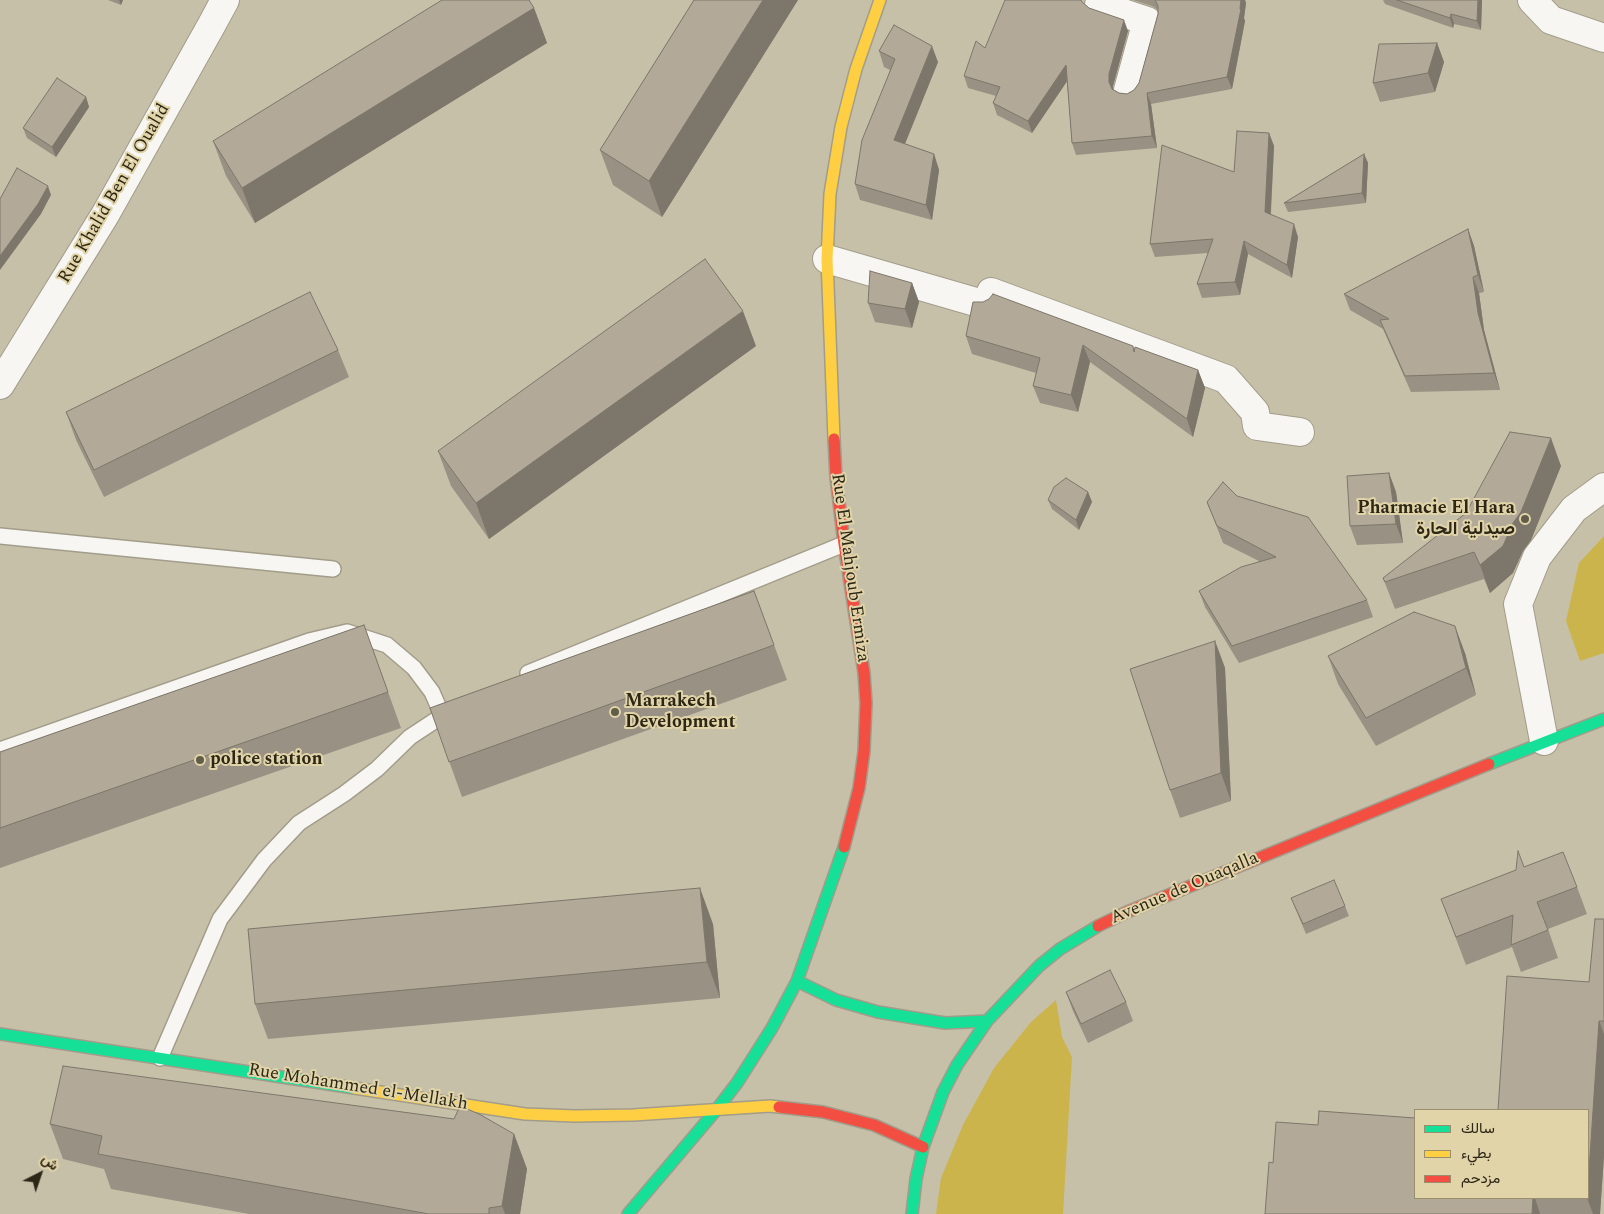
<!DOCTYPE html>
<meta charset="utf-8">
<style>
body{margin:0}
#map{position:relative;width:1604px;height:1214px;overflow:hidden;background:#c7c0a9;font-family:Spectral,Vazirmatn,serif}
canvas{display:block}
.legend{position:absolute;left:1414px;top:1109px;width:175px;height:90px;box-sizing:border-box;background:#e1d4a9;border:1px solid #998f6e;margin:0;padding:6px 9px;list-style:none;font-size:15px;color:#2c2716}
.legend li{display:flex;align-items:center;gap:10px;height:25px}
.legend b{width:25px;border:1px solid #998f6e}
.north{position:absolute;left:15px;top:1149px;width:50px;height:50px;-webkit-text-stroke:4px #e1d4a9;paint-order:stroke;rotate:41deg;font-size:14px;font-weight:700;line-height:20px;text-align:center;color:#2c2716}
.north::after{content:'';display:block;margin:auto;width:18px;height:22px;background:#2c2716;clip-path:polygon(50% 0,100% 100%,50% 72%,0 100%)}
</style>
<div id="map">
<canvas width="1604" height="1214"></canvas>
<ul class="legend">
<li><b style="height:6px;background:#16e098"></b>سالك</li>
<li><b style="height:6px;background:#ffcf43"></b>بطيء</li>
<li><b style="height:6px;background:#f24e42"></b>مزدحم</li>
</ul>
<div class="north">ش</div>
</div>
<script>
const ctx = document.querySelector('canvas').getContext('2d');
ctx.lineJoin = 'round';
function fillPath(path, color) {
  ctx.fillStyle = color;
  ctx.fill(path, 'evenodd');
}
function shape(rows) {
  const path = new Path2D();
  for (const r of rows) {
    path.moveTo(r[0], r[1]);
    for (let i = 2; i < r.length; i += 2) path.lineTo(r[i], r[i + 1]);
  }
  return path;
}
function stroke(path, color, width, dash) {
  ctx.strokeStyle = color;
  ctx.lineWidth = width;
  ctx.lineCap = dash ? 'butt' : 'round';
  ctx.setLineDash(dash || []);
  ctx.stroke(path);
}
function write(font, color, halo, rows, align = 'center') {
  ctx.font = font + ' Spectral,Vazirmatn,serif';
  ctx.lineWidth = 4;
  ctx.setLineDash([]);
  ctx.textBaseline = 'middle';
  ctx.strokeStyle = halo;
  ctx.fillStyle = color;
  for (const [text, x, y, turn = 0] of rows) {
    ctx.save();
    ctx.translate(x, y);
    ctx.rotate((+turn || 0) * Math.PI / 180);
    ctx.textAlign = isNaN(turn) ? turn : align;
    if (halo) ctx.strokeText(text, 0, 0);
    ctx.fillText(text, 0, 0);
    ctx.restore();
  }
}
const green = shape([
 [1604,536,1604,653,1580,661,1566,621,1579,563],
 [1056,1000,1062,1037,1072,1057,1063,1214,936,1214,941,1178,963,1125,994,1068,1031,1022]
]);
const lane = shape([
 [0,536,333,569],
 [528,673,844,544],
 [0,750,309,641,347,632,387,645,414,668,432,692,442,715],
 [160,1058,220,919,264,860,299,823,344,794,377,769,410,737,451,710]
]);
const street = shape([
 [1102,0,1099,5,1147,21,1128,90],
 [1532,0,1551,20,1604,38],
 [827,259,986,305,991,292,1226,379,1255,412,1257,426,1300,432],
 [0,385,105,215,211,26,225,0],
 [1544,741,1518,604,1537,557,1574,509,1604,487]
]);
const fast = shape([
 [1489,764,1604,719],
 [797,981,836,1000,878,1012,945,1023,987,1021],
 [0,1034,354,1088],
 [628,1214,717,1109,737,1083,772,1028,797,981,844,847],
 [912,1214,916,1179,923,1147,943,1092,957,1065,987,1021,1039,966,1060,949,1098,926]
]);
const slow = shape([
 [834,439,827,259,830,194,841,127,856,69,880,0],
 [354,1088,525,1114,575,1116,633,1115,770,1106,779,1107]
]);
const jam = shape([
 [834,439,836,477,844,544,864,673,866,703,864,751,859,788,844,847],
 [1098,926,1127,912,1489,764],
 [779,1107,823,1112,874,1125,923,1147]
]);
const wall = shape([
 [108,0,123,0,121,5],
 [694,0,798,0,662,217,613,185,600,150],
 [1133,0,1245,0,1246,3,1244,18,1245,21,1232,89,1151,104,1157,148,1076,155,1072,143,1067,81,1032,133,997,115,993,103,996,96,968,88,964,76,985,48,1084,4,1089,8,1128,31,1113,86,1113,89,1119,93,1127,94,1134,90,1139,83,1158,14,1158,10,1152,6],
 [1383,0,1482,0,1481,30,1454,24,1453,28,1385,4],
 [534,8,547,43,255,223,226,176,213,141],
 [1437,43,1444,62,1435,92,1380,102,1373,83],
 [879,51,938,62,905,144,934,154,939,170,932,220,860,200,855,184,890,70,884,67],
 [86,97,89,107,56,157,27,138,23,128],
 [1269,133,1274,146,1271,214,1298,237,1292,278,1248,254,1240,295,1202,298,1197,284,1208,253,1155,257,1150,244,1234,172],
 [1364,154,1368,163,1366,203,1288,212,1284,203],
 [1468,229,1474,246,1484,292,1479,293,1484,330,1500,390,1411,392,1383,329,1350,310,1344,294],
 [912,283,919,302,912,328,875,322,868,303],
 [973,302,1198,370,1205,388,1193,437,1090,362,1078,412,1040,403,1033,386,1036,373,972,354,966,336],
 [756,346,489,539,451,486,438,451],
 [338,350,349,377,104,497,76,440,66,412],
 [1561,466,1531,540,1523,551,1513,573,1490,593,1484,579,1395,609,1383,578],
 [1389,473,1396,492,1403,543,1357,545,1350,526],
 [1088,492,1092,502,1079,530,1052,509,1048,500],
 [1237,496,1367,600,1373,617,1239,663,1205,607,1199,591,1259,561,1223,543,1207,502],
 [754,591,787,680,462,797,430,708],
 [364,625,401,728,0,868,0,752],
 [1215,641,1225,668,1231,801,1180,818,1170,790],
 [1465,653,1476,695,1376,746,1338,684,1328,656],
 [1577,887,1587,914,1548,929,1558,958,1521,972,1512,947,1466,965,1441,899],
 [1291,898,1345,906,1349,916,1306,934],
 [1604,919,1604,1156,1600,1214,1265,1214,1415,1198,1588,1198,1589,982],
 [713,924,720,998,268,1039,255,1004],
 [1066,992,1126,1002,1133,1021,1088,1043,1073,1011],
 [50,1124,514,1134,527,1169,520,1214,249,1214,111,1189,104,1169,63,1159]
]);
const shadedWall = shape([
 [119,0,123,0,121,5],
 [763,0,798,0,662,217,649,181],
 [1241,0,1245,0,1246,3,1244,18,1245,21,1232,89,1227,77],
 [1478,0,1482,0,1481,30,1477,21],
 [534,8,547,43,255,223,242,188],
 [1451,14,1454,24,1453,28,1450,18],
 [1124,20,1128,31,1113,86,1113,93,1109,82,1109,74],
 [1437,43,1444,62,1435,92,1428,73],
 [932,46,938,62,900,156,894,140],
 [1066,65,1070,77,1032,133,1028,121],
 [1147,93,1151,104,1157,148,1152,136],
 [86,97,89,107,56,157,52,147],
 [1269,133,1274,146,1270,225,1265,212],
 [934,154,939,170,932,220,926,205],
 [1364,154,1368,163,1366,203,1362,193],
 [48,186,51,195,41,214,0,270,0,256],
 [1294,224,1298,237,1292,278,1287,265],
 [1468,229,1474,246,1484,292,1478,275],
 [1244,241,1248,254,1240,295,1235,282],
 [1473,277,1479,293,1484,330,1500,390,1494,373,1478,313],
 [912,283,919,302,912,328,905,309],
 [743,311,756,346,489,539,476,503],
 [1083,345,1090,362,1078,412,1071,395],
 [1198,370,1205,388,1193,437,1187,419],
 [1551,438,1561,466,1531,540,1523,551,1513,573,1490,593,1480,565,1513,523],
 [1389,473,1396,492,1403,543,1396,524],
 [1088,492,1092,502,1079,530,1076,520],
 [1455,626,1465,653,1476,695,1466,668],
 [1215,641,1225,668,1231,801,1221,773],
 [700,888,713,924,720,998,707,962],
 [1599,1021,1604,1034,1604,1156,1600,1214,1593,1214,1587,1198],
 [514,1134,527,1169,520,1214,505,1214,502,1206],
 [1533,1198,1535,1198,1540,1214,1532,1214]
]);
const building = shape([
 [442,0,529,0,534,8,242,188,213,141,442,0],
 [694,0,763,0,649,181,600,150,694,0],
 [1005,0,1081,0,1082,2,1089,8,1124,20,1109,74,1109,82,1112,89,1119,93,1127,94,1134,90,1139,83,1158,14,1158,6,1155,0,1241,0,1240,9,1241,9,1227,77,1147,93,1152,136,1072,143,1066,65,1028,121,993,103,1000,87,964,76,976,41,985,48,1005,0],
 [1397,0,1478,0,1477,21,1451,14,1450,18,1397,0],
 [894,25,932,46,894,140,934,154,926,205,855,184,862,140,895,59,879,51,894,25],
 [1437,43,1428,73,1373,83,1379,44,1437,43],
 [57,78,86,97,52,147,23,128,57,78],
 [1237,131,1269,133,1265,212,1294,224,1287,265,1244,241,1235,282,1197,284,1213,239,1150,244,1162,145,1234,172,1237,131],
 [1364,154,1362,193,1284,203,1364,154],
 [17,168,48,186,38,204,0,256,0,199,17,168],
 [1468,229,1478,275,1473,277,1478,313,1494,373,1405,376,1380,320,1389,319,1344,294,1468,229],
 [705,259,743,311,476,503,438,451,705,259],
 [870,271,912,283,905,309,868,303,870,271],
 [310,292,338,350,94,470,66,412,310,292],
 [993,294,1133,346,1134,352,1135,347,1198,370,1187,419,1083,345,1071,395,1033,386,1040,358,966,336,973,302,983,302,989,299,993,294],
 [1510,432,1551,438,1521,512,1513,523,1503,546,1480,565,1474,552,1385,582,1383,578,1466,513,1510,432],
 [1389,473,1396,524,1350,526,1347,476,1389,473],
 [1066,478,1088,492,1076,520,1048,500,1054,487,1066,478],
 [1223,482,1237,496,1308,517,1367,600,1232,646,1199,591,1241,567,1276,557,1217,526,1207,502,1223,482],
 [754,591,774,645,449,762,430,708,754,591],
 [1414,612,1455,626,1466,668,1366,718,1328,656,1414,612],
 [364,625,388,692,0,828,0,752,364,625],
 [1215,641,1221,773,1170,790,1130,669,1215,641],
 [1518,851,1524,867,1563,852,1577,887,1537,902,1548,930,1511,945,1513,915,1456,937,1441,899,1516,870,1518,851],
 [1334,880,1345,906,1303,924,1291,898,1334,880],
 [700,888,707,962,255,1004,248,929,700,888],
 [1595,919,1604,919,1604,1021,1599,1021,1588,1186,1588,1110,1498,1110,1507,976,1589,982,1595,919],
 [1110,970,1126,1002,1081,1024,1066,992,1110,970],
 [63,1066,454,1119,460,1106,479,1114,514,1134,502,1206,489,1208,489,1214,429,1214,98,1154,102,1136,50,1124,63,1066],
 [1319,1111,1415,1118,1415,1198,1533,1198,1532,1214,1265,1214,1269,1162,1273,1163,1276,1122,1318,1125,1319,1111]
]);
const markers = [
 [1525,519,5,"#625d49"],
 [615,712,5,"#625d49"],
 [200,760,5,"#625d49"]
];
const streetNames = [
 ["Rue Khalid Ben El Oualid",115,194,-60],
 ["Rue El Mahjoub Ermiza",849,568,82],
 ["Avenue de Ouaqalla",1185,889,-23],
 ["Rue Mohammed el-Mellakh",358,1088,9]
];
const poiNames = [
 ["Pharmacie El Hara",1515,509,"right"],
 ["صيدلية الحارة",1515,530,"right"],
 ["Marrakech",625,702],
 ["Development",625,723],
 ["police station",210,760]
];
fillPath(green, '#cbb44c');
stroke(lane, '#a29c8a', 18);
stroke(street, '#a29c8a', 30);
stroke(fast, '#a29c8a', 14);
stroke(slow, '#a29c8a', 14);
stroke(jam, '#a29c8a', 14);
stroke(lane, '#f7f6f2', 15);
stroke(street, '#f7f6f2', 28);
stroke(fast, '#16e098', 11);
stroke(slow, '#ffcf43', 11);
stroke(jam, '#f24e42', 11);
fillPath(wall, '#999183');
fillPath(shadedWall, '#7d766a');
fillPath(building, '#b2a998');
stroke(building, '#7d766a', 1);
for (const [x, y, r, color] of markers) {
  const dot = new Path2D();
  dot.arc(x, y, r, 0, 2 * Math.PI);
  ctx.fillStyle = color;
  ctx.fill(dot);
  stroke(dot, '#e1d4a9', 2);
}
write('18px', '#2c2716', '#e1d4a9', streetNames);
write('bold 18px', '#2c2716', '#e1d4a9', poiNames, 'left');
</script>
